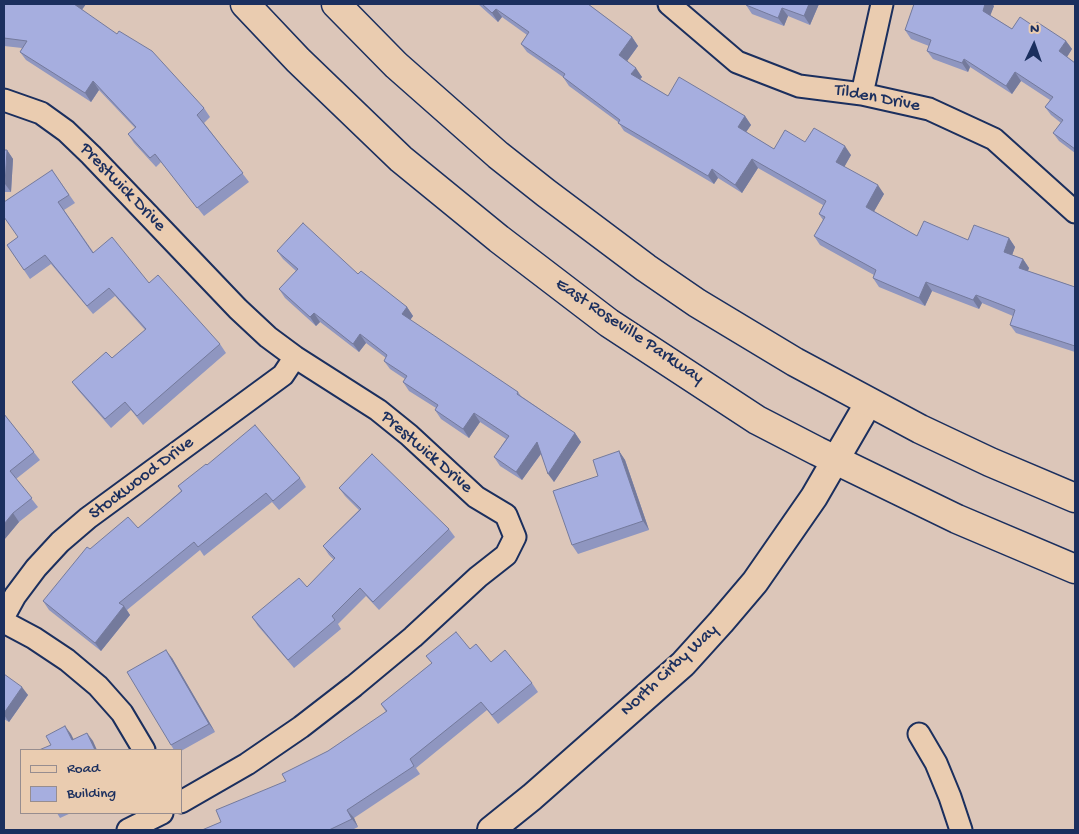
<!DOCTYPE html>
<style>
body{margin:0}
#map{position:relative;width:1079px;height:834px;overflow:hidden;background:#dcc6b9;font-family:"Gochi Hand",sans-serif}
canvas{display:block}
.frame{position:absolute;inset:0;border:5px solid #1b2f5e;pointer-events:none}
.legend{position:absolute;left:20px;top:749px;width:162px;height:65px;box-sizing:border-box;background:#eaccb0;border:1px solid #978d8f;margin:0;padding:6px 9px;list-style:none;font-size:15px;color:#1b2f5e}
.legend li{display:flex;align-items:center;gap:10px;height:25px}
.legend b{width:25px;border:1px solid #978d8f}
.north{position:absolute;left:1009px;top:20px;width:50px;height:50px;-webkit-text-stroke:4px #eaccb0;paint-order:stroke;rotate:3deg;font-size:14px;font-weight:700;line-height:20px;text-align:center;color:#1b2f5e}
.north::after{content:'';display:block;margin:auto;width:18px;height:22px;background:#1b2f5e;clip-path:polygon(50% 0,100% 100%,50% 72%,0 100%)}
</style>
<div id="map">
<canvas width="1079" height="834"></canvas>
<div class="frame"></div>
<ul class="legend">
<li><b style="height:6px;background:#eaccb0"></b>Road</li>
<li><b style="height:14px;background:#a6aedf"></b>Building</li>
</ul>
<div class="north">N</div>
</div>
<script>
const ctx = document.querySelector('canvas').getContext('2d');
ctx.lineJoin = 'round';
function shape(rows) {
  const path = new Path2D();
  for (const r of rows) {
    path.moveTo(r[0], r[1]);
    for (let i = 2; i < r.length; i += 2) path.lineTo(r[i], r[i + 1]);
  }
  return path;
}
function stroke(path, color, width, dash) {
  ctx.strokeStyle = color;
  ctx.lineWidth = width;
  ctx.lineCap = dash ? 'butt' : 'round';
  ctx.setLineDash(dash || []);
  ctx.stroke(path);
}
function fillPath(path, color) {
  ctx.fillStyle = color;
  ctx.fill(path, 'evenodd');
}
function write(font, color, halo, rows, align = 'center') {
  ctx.font = font + ' "Gochi Hand",sans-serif';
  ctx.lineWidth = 5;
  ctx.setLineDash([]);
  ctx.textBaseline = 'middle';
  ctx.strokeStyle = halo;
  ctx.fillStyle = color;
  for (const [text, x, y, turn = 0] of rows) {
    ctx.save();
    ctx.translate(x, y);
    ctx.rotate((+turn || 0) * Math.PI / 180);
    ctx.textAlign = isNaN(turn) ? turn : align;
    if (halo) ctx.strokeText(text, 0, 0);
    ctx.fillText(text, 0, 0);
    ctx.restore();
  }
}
const minor = shape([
 [669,4,737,62,799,86,862,94,929,109,994,139,1075,212],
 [862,94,882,4],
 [4,100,41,113,66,131,91,155,238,309,268,337,295,357,378,410,409,435,476,497,506,515,515,537,506,555,478,577,413,637,354,686,301,727,247,764,181,802],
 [4,616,15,596,36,568,60,542,88,518,283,375,295,357],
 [4,622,34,638,67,660,98,686,122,713,144,750],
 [919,734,936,763,950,797,961,830],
 [128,830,162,813]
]);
const tertiary = shape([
 [491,830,532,797,683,664,721,622,755,582,814,497,869,402]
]);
const secondary = shape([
 [245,4,298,60,401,159,499,239,609,323,757,420,817,451,957,519,1075,569],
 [336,4,396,65,498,155,546,193,646,268,697,303,795,362,920,429,990,462,1075,498]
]);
const wall = shape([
 [4,4,86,4,82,10,204,108,210,117,204,123,249,182,204,216,161,162,156,167,134,143,128,134,135,128,99,90,91,102,26,60,20,52,22,48,4,46],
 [478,4,588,4,632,37,638,46,627,61,642,77,640,79,668,96,745,116,751,125,746,132,774,149,805,142,851,155,844,167,884,194,874,211,917,236,968,240,1009,238,1015,247,1012,255,1023,259,1029,268,1028,271,1075,287,1075,352,1016,333,1010,325,1013,316,982,303,979,309,932,291,925,306,879,287,873,278,874,275,820,245,814,236,823,220,819,214,823,205,758,168,742,193,718,178,714,184,624,131,618,122,569,86,563,77,527,52,521,44,527,35,502,17,498,22],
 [747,4,819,4,810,25,788,16,784,26,752,14,746,5],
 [914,4,992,4,994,6,990,15,1012,29,1035,27,1066,41,1072,49,1067,57,1075,63,1075,153,1059,141,1053,133,1061,123,1051,115,1045,107,1050,100,1021,81,1012,94,970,67,968,72,933,59,927,51,929,46,911,39,905,30],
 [4,150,7,150,13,159,11,192,4,192],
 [52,170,75,203,64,210,94,253,149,283,220,344,226,353,143,425,131,410,111,428,78,390,72,382,112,358,145,330,115,296,93,314,51,264,30,279,7,245,18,237],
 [277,251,358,274,407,307,413,316,410,320,518,392,521,396,575,433,581,442,554,482,541,454,522,480,500,466,494,457,506,439,480,422,469,438,441,419,435,410,436,408,409,391,403,382,405,379,390,369,384,361,386,358,366,343,359,352,320,322,316,326,285,298,279,289,296,271,283,259],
 [4,414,40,460,16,479,38,507,19,522,4,540],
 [619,451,625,460,649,530,578,554,572,545,598,476],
 [207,465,300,478,306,487,279,510,272,502,204,556,200,550,127,610,130,615,101,651,49,610,43,601,138,528,181,491,178,486],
 [339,488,449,529,455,537,379,610,366,596,338,624,341,629,294,668,258,626,252,617,307,587,334,560,329,555,323,546,359,510,345,496],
 [470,649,491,662,532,683,538,692,498,724,487,710,416,768,420,774,354,818,358,827,352,830,202,830,221,822,286,781,328,751,386,712,381,704,432,663,426,656],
 [172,658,215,732,181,751,181,750,174,750,171,745],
 [4,674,28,695,9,722,4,719],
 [57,813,71,813,60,818]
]);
const shadedWall = shape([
 [74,4,86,4,80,12],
 [809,4,819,4,810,25,804,16],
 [985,4,992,4,994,6,989,19,983,11],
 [782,8,788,16,784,26,778,18],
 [496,9,502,17,498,22,492,13],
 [632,37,638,46,625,64,619,55],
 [1066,41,1072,49,1065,60,1059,51],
 [964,59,970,67,968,72,962,63],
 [636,68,642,77,637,83,631,74],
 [1015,72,1021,81,1012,94,1006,86],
 [93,81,99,90,91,102,85,93],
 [745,116,751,125,744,135,738,127],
 [845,146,851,155,842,171,836,162],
 [7,150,13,159,11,192,5,184],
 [752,159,758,168,742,193,735,185],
 [712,169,718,178,714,184,708,176],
 [878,185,884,194,872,215,866,207],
 [1009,238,1015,247,1010,261,1004,252],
 [1023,259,1029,268,1025,277,1019,268],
 [926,282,932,291,925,306,919,298],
 [976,295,982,303,979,309,973,300],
 [407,307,413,316,408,323,402,314],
 [314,313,320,322,316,326,310,317],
 [360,334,366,343,359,352,353,344],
 [474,413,480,422,469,438,463,429],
 [575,433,581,442,554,482,548,474],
 [537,442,543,451,522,480,516,472],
 [619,451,625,460,649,530,643,521],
 [13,513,19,522,4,540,4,524],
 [124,606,130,615,101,651,95,643],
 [166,650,172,658,215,732,209,724],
 [22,687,28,695,9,722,4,715,4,713],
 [65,726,71,734,78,748,72,740],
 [87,733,93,741,97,750,95,750],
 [347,810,354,818,358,827,352,819]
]);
const building = shape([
 [4,4,74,4,117,34,119,31,152,51,204,108,197,115,243,173,197,208,155,154,150,158,128,134,136,127,93,81,85,93,20,52,27,41,4,38,4,4],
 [482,4,588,4,632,37,619,55,636,68,631,74,668,96,679,77,745,116,738,127,774,149,785,130,805,142,814,128,845,146,836,162,878,185,866,207,917,236,924,221,968,240,974,225,1009,238,1004,252,1023,259,1019,268,1075,287,1075,346,1010,325,1015,310,976,295,973,300,926,282,919,298,873,278,876,270,814,236,825,217,819,214,826,201,752,159,735,185,712,169,708,176,618,123,620,120,563,77,565,74,521,44,529,32,496,9,492,13,482,4],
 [747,4,809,4,804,16,782,8,778,18,746,5,747,4],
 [914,4,985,4,983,11,1012,29,1020,17,1035,27,1037,22,1066,41,1059,51,1075,63,1075,149,1053,133,1063,120,1045,107,1053,97,1015,72,1006,86,964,59,962,63,927,51,931,40,905,30,914,4],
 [4,150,7,150,5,184,4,184,4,150],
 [52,170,69,195,58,202,93,253,112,237,149,283,158,275,220,344,137,416,125,402,105,419,72,382,106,352,112,358,146,329,109,288,87,306,45,255,24,270,7,245,18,237,4,217,4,202,52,170],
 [303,223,358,274,361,271,407,307,402,314,518,392,517,394,575,433,548,474,537,442,516,472,494,457,509,436,474,413,463,429,435,410,438,405,403,382,407,376,384,361,387,355,360,334,353,344,314,313,310,317,279,289,298,269,277,251,303,223],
 [4,414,34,452,10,471,32,498,13,513,4,524,4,414],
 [255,425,300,478,273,501,266,493,198,547,194,542,119,603,124,606,95,643,43,601,87,547,90,549,128,517,138,528,182,491,178,486,206,464,207,465,255,425],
 [619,451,643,521,572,545,553,491,598,476,593,460,619,451],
 [372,454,449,529,373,602,360,588,332,616,335,620,288,660,252,617,299,578,307,587,335,558,323,546,361,509,339,488,372,454],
 [456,632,470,649,476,644,491,662,505,650,532,683,492,715,481,702,410,759,414,766,347,810,352,819,329,830,202,830,221,822,216,810,286,781,282,774,328,751,387,711,381,704,432,663,426,656,456,632],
 [166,650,209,724,171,745,127,672,166,650],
 [4,674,22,687,4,713,4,674],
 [65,726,72,740,87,733,95,750,39,750,51,745,46,736,65,726]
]);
const streetNames = [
 ["Tilden Drive",877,99,11],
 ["Prestwick Drive",122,188,46],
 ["East Roseville Parkway",629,332,34],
 ["Prestwick Drive",426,453,41],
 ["Stockwood Drive",142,479,-37],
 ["North Cirby Way",670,671,-43]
];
stroke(minor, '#1b2f5e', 25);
stroke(tertiary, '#1b2f5e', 30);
stroke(secondary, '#1b2f5e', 31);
stroke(minor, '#eaccb0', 21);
stroke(tertiary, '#eaccb0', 26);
stroke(secondary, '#eaccb0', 28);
fillPath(wall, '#8f96c0');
fillPath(shadedWall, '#747a9c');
fillPath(building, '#a6aedf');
stroke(building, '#747a9c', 1);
write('18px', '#1b2f5e', '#eaccb0', streetNames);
</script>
